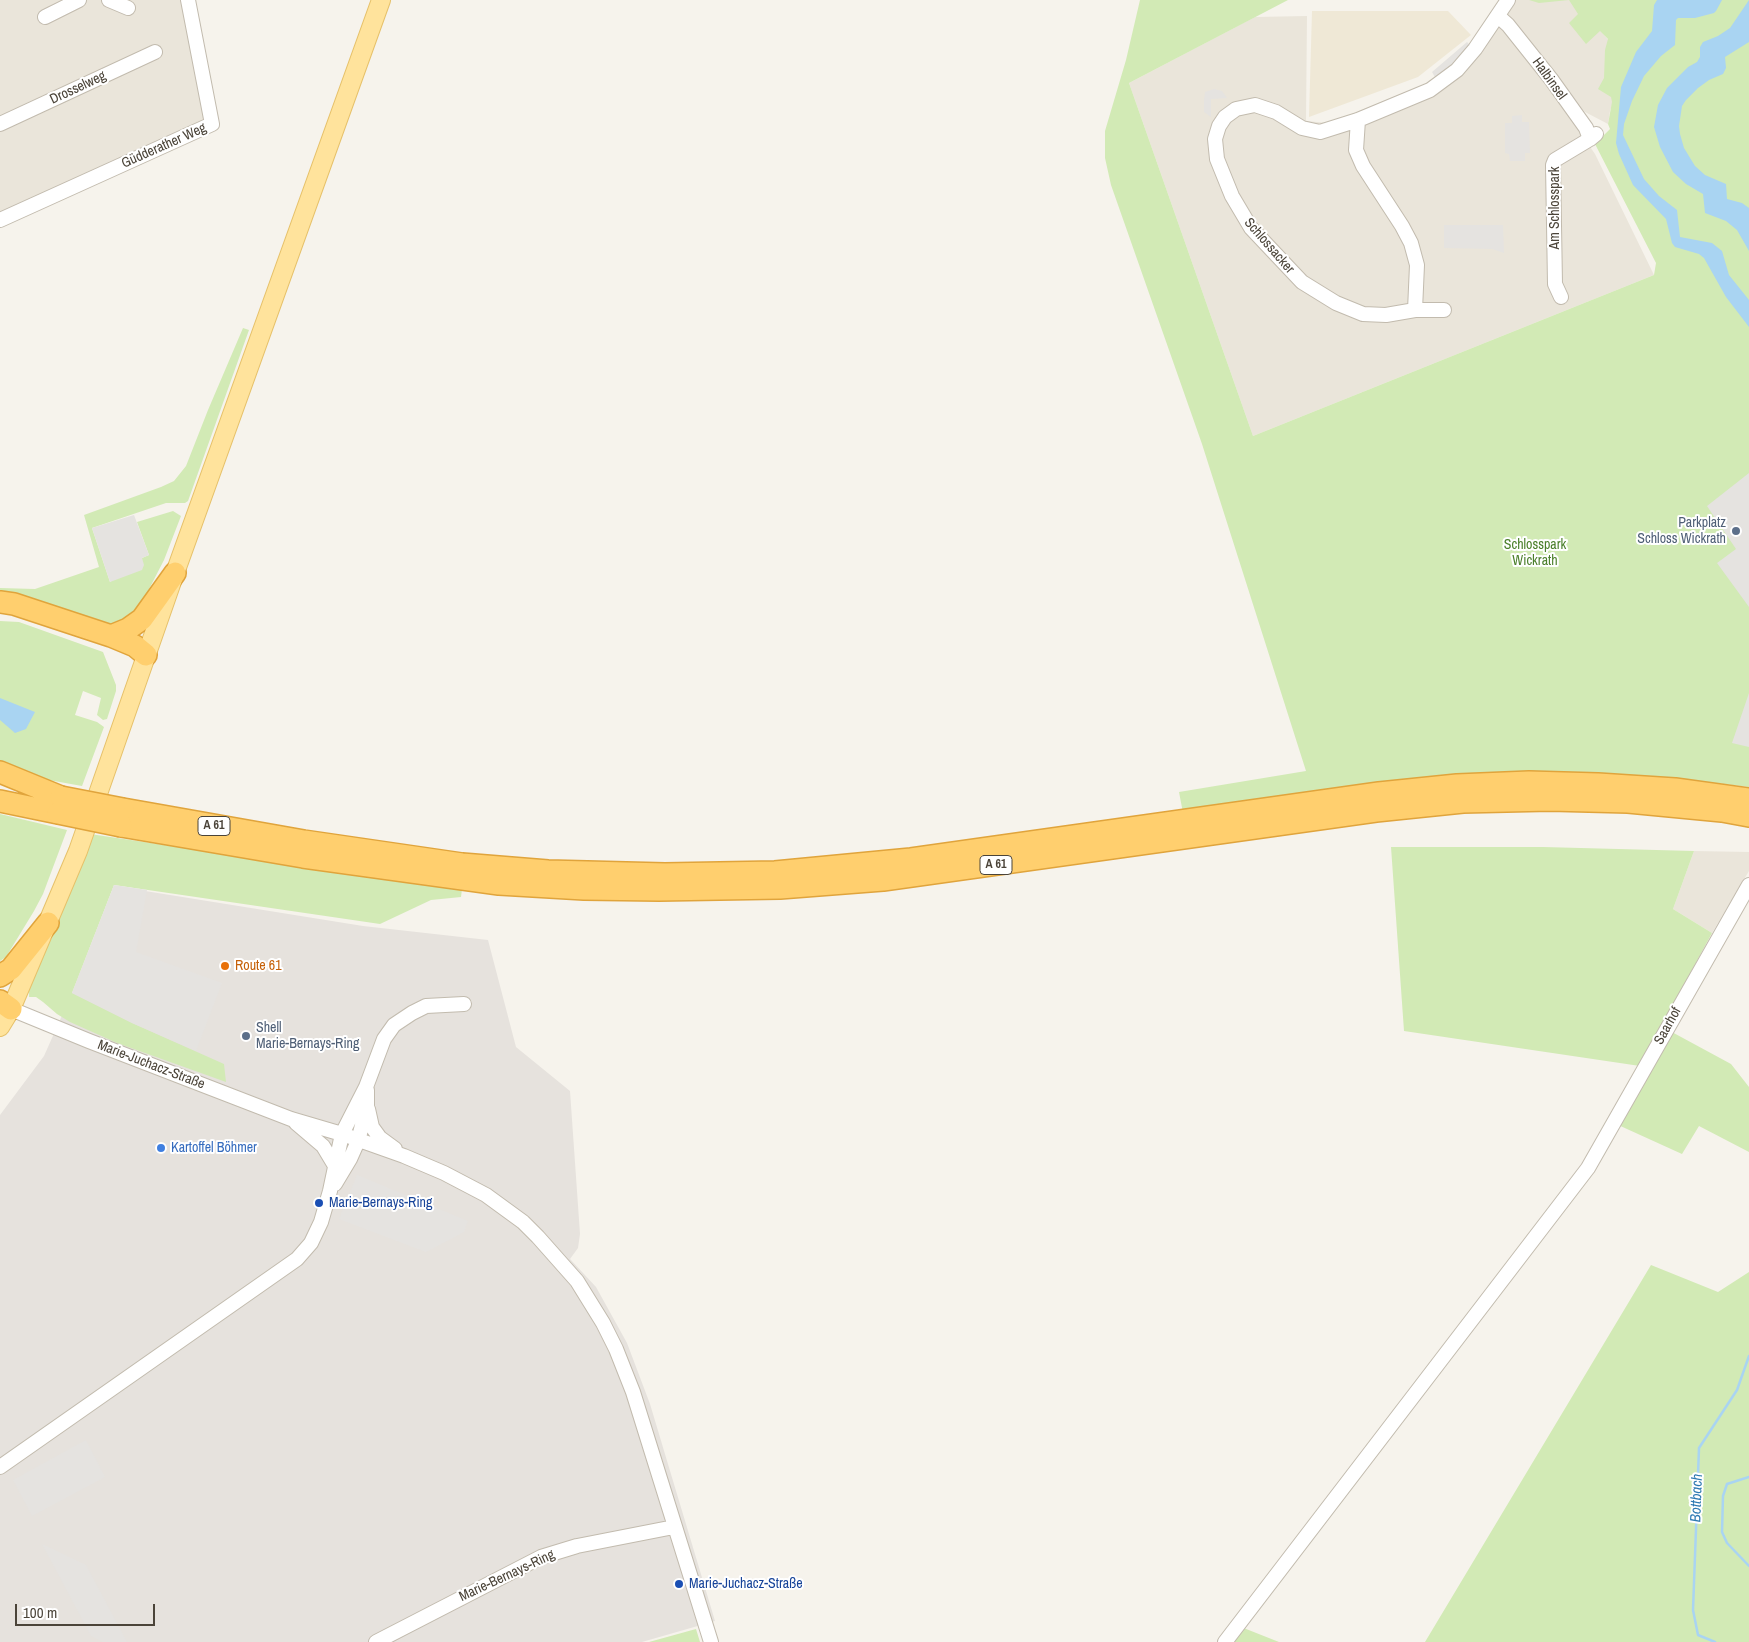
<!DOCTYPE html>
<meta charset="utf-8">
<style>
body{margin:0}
#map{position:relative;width:1749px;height:1642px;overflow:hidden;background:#f6f3ec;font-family:"Archivo Narrow",sans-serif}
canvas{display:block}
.scale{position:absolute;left:15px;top:1604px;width:140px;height:22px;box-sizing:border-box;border:2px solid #4b4439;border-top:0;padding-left:6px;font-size:15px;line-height:18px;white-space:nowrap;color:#4b4439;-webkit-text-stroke:4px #fff;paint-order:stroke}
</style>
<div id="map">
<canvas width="1749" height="1642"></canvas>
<div class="scale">100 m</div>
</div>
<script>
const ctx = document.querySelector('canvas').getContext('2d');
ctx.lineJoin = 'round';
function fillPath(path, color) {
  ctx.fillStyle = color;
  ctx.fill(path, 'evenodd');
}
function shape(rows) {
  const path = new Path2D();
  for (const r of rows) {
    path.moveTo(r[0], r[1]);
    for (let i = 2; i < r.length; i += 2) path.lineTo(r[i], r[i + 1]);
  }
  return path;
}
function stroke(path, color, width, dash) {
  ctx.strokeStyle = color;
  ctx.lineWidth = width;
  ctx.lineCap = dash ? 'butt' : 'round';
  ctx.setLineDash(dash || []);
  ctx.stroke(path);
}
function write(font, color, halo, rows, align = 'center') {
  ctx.font = font + ' "Archivo Narrow",sans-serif';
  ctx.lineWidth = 4;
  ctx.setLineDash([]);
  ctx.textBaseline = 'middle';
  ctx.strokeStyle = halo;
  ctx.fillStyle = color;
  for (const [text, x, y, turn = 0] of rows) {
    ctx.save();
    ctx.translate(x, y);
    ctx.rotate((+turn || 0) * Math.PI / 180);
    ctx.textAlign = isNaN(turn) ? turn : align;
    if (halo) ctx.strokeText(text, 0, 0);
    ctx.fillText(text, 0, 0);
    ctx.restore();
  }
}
const residential = shape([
 [0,0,188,0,214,126,0,221],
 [1508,0,1600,0,1593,22,1628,63,1610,111,1608,124,1585,112,1580,107,1568,115,1595,154,1654,275,1253,436,1129,83,1255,17,1307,16,1306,121,1329,123,1430,82,1448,71],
 [1694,851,1749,852,1749,871,1712,933,1673,909]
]);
const industrial = shape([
 [114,886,363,926,488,940,516,1047,570,1091,580,1234,578,1248,570,1259,596,1287,627,1343,650,1404,715,1621,642,1642,0,1642,0,1115,44,1056,72,993]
]);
const education = shape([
 [1312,11,1448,11,1471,35,1418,77,1309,117]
]);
const green = shape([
 [1140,0,1288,0,1129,83,1253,436,1654,275,1656,263,1595,144,1610,129,1608,124,1612,102,1611,97,1598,89,1604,78,1605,50,1608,39,1600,31,1586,44,1569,23,1578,14,1569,0,1539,3,1529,0,1749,0,1749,787,1672,778,1600,774,1373,785,1304,793,1183,813,1179,792,1306,771,1202,444,1111,185,1105,158,1105,131,1126,60],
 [243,328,249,330,188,501,185,503,166,503,92,528,110,582,142,558,149,555,137,522,173,511,181,516,164,560,147,593,137,608,112,628,0,597,0,588,35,589,99,567,84,515,161,487,174,481,186,466,208,410],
 [0,621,19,622,103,652,116,685,116,691,107,719,103,720,97,715,101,698,83,691,75,715,97,722,104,727,82,786,32,777,0,766],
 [0,814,67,830,43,894,34,911,6,957,0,961],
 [90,834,462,889,461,897,431,900,380,924,114,885,72,993,132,1023,224,1064,226,1082,117,1043,70,1022,57,1014,43,1002,36,997,29,997,29,983],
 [1391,847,1543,847,1694,851,1673,909,1712,933,1640,1066,1404,1031],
 [1670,1031,1731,1064,1749,1087,1749,1152,1699,1126,1682,1154,1616,1124],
 [1651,1265,1718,1292,1749,1272,1749,1642,1425,1642],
 [1231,1623,1279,1642,1218,1642],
 [696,1629,700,1642,649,1642]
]);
const parking = shape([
 [1467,42,1470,45,1458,60,1436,79,1432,72],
 [1214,89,1222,91,1227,98,1211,99,1211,117,1204,112,1204,100,1205,92],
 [1522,115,1522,122,1529,122,1530,153,1525,153,1525,161,1510,161,1509,154,1505,153,1505,123,1512,123,1512,116],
 [1444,225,1503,225,1504,253,1492,249,1444,248],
 [1749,473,1749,607,1717,563,1736,549,1707,506],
 [134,515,149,555,142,558,144,565,142,570,110,582,92,528],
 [1749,693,1749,747,1732,743],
 [114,885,147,890,136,952,222,983,196,1051,132,1023,72,993],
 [357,1175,468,1221,464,1232,426,1252,339,1219],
 [86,1440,105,1477,32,1516,13,1480],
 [42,1544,86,1565,127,1642,103,1642,91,1636]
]);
const water = shape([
 [1657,0,1722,0,1716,11,1714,13,1695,18,1678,18,1676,20,1675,45,1661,56,1644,76,1632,101,1624,124,1623,135,1644,179,1659,196,1677,210,1680,237,1712,243,1722,251,1729,275,1749,300,1749,327,1726,297,1704,258,1699,254,1675,247,1672,243,1666,219,1633,185,1619,154,1616,143,1621,87,1636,52,1652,31,1654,5],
 [1749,0,1749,42,1725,57,1726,68,1723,74,1709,80,1698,88,1686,100,1682,106,1679,126,1680,134,1684,148,1695,166,1705,175,1726,184,1727,199,1742,203,1749,208,1749,251,1737,230,1726,221,1705,213,1703,194,1686,184,1673,172,1660,147,1654,127,1658,105,1667,88,1688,67,1697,62,1700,57,1700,47,1703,42,1718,36,1730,28],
 [0,698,35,712,26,729,15,733,0,720]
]);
const stream = shape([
 [1749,1477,1727,1484,1723,1496,1722,1532,1727,1543,1749,1566],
 [1715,1642,1698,1635,1693,1610,1699,1448,1737,1390,1749,1356]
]);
const minor = shape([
 [109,0,128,8],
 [1498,16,1508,25,1551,79,1586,128,1590,139,1596,134],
 [45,17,79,0],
 [1358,120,1356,150,1363,166,1402,226,1411,243,1417,265,1415,310,1386,315,1363,314,1336,303,1302,282,1251,228,1232,196,1217,159,1215,139,1219,126,1225,117,1236,109,1255,105,1276,112,1302,128,1320,132,1358,120,1430,90,1457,70,1475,49,1508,0],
 [0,124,155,52],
 [0,220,212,124,188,0],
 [1561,297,1555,284,1553,165,1555,160,1590,139],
 [1415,310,1444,310],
 [11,1009,89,1041,291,1119,342,1134,404,1156,444,1173,486,1195,523,1222,538,1237,577,1281,603,1323,616,1349,633,1392,711,1642],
 [368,1109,372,1127,380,1138,395,1149],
 [296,1123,323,1146,335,1166],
 [335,1184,350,1159,358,1141,367,1106,367,1090],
 [0,1467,297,1259,311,1243,321,1222,330,1191,342,1134,366,1087,384,1039,394,1025,412,1013,426,1006,464,1004],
 [376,1642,541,1557,577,1546,674,1527],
 [1225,1642,1588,1168,1749,885]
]);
const major = shape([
 [0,1027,11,1009,78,851,175,573,381,0]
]);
const highway = shape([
 [0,602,14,604,111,636,135,646,146,655],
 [111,636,128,629,142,619,175,573],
 [0,772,61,797],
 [0,801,58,813],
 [123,809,304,841,462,864,548,871,665,874,775,872,911,859,1379,793,1457,785,1529,782,1598,784,1675,789,1749,799],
 [121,826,303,857,499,884,584,889,659,890,780,888,883,880,1376,811,1463,802,1550,800,1628,802,1722,811,1749,816],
 [0,976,11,969,48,923],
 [0,1001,11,1009]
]);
const highwayBridge = shape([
 [61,797,123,809],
 [58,813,121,826]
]);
const markers = [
 [1736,531,5,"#5c6f8a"],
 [225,966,5,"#e8710a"],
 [246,1036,5,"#5c6f8a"],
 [161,1148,5,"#3f7fe0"],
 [319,1203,5,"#1a4fb4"],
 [679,1584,5,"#1a4fb4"]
];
const shields = [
 [214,826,32],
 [996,865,32]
];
const shieldNames = [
 ["A 61",214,826],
 ["A 61",996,865]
];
const streetNames = [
 ["Halbinsel",1549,79,54],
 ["Drosselweg",78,88,-25],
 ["Güdderather Weg",164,146,-24],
 ["Am Schlosspark",1555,208,-90],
 ["Schlossacker",1269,246,49],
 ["Saarhof",1668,1026,-61],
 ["Marie-Juchacz-Straße",151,1065,21],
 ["Marie-Bernays-Ring",507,1576,-25]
];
const serviceNames = [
 ["Parkplatz",1726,523],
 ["Schloss Wickrath",1726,539],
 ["Shell",256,1028,"left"],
 ["Marie-Bernays-Ring",256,1044,"left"]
];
const parkNames = [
 ["Schlosspark",1535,545],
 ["Wickrath",1535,561]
];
const foodNames = [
 ["Route 61",235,966]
];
const shopNames = [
 ["Kartoffel Böhmer",171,1148]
];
const transitNames = [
 ["Marie-Bernays-Ring",329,1203],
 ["Marie-Juchacz-Straße",689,1584]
];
const waterNames = [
 ["Bottbach",1697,1498,-88]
];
fillPath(residential, '#eae5da');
fillPath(industrial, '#e6e2dd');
fillPath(education, '#efe8d6');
fillPath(green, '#d2eab5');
fillPath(parking, '#e5e3e0');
fillPath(water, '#a9d4f2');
stroke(stream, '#a9d4f2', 2.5);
stroke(minor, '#c2bbae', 16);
stroke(major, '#e6c16a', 20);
stroke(highway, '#e0a43c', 24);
stroke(minor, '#fff', 14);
stroke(major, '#ffe39c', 18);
stroke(highway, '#ffcf6e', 21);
stroke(highwayBridge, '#e0a43c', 24, []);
stroke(highwayBridge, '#ffcf6e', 21);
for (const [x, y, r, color] of markers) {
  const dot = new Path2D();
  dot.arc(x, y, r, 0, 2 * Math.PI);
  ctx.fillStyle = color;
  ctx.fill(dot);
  stroke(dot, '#fff', 2);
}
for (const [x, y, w] of shields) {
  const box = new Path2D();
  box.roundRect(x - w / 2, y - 9.5, w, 19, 4);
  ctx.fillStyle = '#fff';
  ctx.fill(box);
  stroke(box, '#4b4439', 1);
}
write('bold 12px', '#4b4439', null, shieldNames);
write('14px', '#4b4439', '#fff', streetNames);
write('14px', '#4e5e75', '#fff', serviceNames, 'right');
write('14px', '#4a7f2a', '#fff', parkNames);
write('14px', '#c56008', '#fff', foodNames, 'left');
write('14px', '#366cbe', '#fff', shopNames, 'left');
write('14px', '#164399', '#fff', transitNames, 'left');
write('italic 15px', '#2e7ab2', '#fff', waterNames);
</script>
